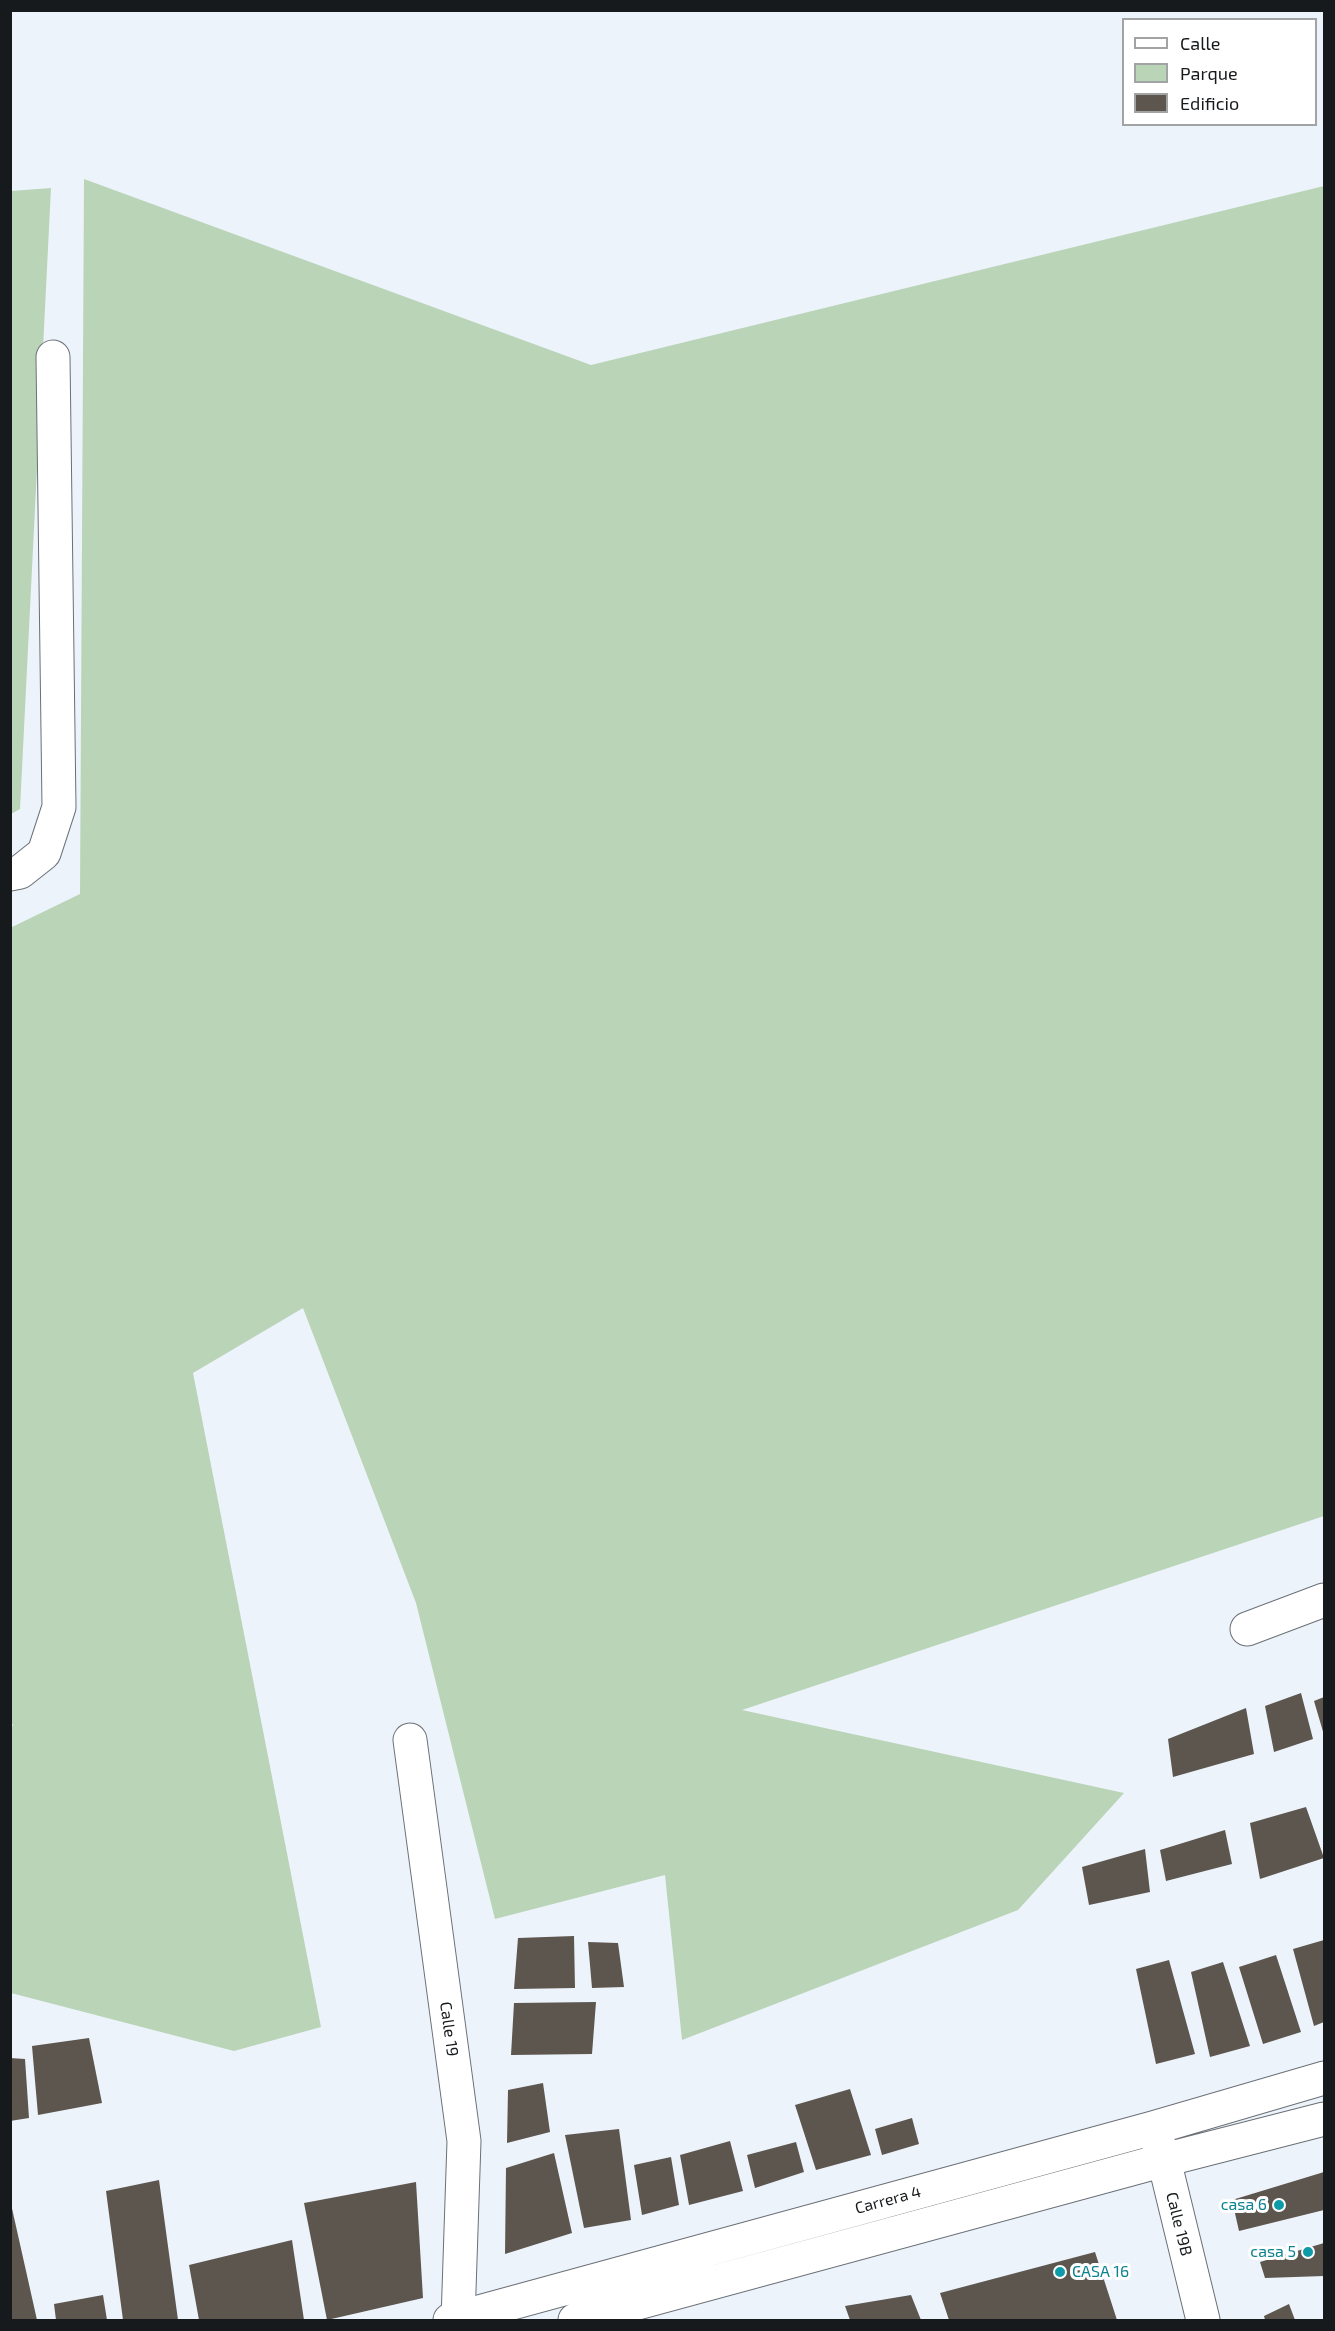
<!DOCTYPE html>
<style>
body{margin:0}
#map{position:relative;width:1335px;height:2331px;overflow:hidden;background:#edf3fb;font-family:"Exo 2",sans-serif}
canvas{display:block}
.frame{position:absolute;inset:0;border:12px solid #171a1c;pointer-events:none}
.legend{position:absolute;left:1122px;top:18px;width:195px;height:108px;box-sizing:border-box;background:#fff;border:2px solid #a2a3a4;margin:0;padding:8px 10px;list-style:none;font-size:18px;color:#171a1c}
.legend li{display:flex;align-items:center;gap:12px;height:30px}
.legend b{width:30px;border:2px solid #a2a3a4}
</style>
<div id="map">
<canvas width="1335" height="2331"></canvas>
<div class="frame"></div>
<ul class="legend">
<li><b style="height:8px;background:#fff"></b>Calle</li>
<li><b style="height:16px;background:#bad4b8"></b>Parque</li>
<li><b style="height:16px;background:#5c564f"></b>Edificio</li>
</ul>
</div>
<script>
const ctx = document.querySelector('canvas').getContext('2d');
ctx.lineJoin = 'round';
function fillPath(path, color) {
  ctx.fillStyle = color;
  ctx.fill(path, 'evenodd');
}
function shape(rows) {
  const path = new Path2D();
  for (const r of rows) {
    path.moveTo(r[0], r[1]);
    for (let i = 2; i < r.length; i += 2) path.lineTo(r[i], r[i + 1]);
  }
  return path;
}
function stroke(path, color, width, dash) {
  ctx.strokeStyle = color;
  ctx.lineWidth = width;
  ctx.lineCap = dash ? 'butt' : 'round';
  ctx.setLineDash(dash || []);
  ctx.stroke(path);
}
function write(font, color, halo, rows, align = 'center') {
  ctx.font = font + ' "Exo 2",sans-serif';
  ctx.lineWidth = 6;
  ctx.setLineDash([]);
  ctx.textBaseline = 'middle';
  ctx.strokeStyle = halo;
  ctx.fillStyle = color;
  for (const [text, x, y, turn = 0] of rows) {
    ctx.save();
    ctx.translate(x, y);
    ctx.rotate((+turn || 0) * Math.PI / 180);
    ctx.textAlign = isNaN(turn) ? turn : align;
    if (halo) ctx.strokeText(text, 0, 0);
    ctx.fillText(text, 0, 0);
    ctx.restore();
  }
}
const green = shape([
 [84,179,591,365,1324,186,1324,1516,742,1710,1124,1793,1018,1910,682,2040,665,1875,495,1919,416,1603,303,1308,193,1373,321,2027,234,2051,11,1993,10,1734,13,1724,10,1724,10,928,80,894],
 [51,188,20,809,11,814,11,191]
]);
const building = shape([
 [1301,1693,1313,1739,1274,1752,1265,1706],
 [1324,1697,1324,1735,1314,1701],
 [1246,1708,1254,1754,1173,1777,1168,1739],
 [1306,1807,1324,1858,1260,1879,1250,1823],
 [1225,1830,1232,1864,1166,1881,1160,1850],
 [1145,1849,1150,1892,1089,1905,1082,1867],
 [574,1936,575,1988,514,1989,518,1938],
 [1324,1940,1324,2022,1314,2026,1293,1949],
 [588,1942,618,1943,624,1987,592,1988],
 [1276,1955,1301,2032,1263,2044,1239,1967],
 [1169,1960,1195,2054,1156,2064,1136,1969],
 [1223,1962,1250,2046,1210,2057,1191,1972],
 [596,2002,592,2054,511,2055,514,2003],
 [89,2038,102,2103,38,2115,32,2046],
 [10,2058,25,2059,29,2118,10,2121],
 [543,2083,550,2132,507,2143,508,2090],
 [850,2089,871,2155,816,2170,795,2105],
 [912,2118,919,2144,882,2155,875,2129],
 [619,2129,631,2220,584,2228,565,2135],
 [730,2141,743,2191,689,2205,680,2155],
 [796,2142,804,2172,755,2188,747,2155],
 [554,2153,572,2233,505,2254,506,2168],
 [671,2157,679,2205,642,2215,634,2165],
 [1324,2172,1324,2210,1239,2231,1232,2200],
 [159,2180,178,2320,123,2320,106,2191],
 [416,2182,423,2298,327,2320,304,2203],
 [10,2204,11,2204,37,2320,10,2320],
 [292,2240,304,2320,199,2320,189,2265],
 [1324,2243,1324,2276,1265,2278,1260,2262],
 [1095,2252,1117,2320,949,2320,940,2293],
 [103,2295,107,2320,56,2320,54,2304],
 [911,2295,921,2320,850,2320,845,2306],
 [1289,2304,1295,2320,1265,2320,1264,2316]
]);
const minor = shape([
 [10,874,20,872,44,853,59,807,53,357],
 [1247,1629,1324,1600],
 [410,1740,464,2141,458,2320],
 [1155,2133,1164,2160,1203,2320]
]);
const secondary = shape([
 [450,2320,1153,2128,1324,2078],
 [575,2320,1164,2160,1324,2119]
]);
const markers = [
 [1279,2205,6,"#0f9aa8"],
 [1308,2252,6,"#0f9aa8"],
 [1060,2272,6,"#0f9aa8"]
];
const streetNames = [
 ["Calle 19",449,2029,82],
 ["Carrera 4",888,2200,-15],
 ["Calle 19B",1179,2224,76]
];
const cultureNames = [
 ["casa 6",1267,2205],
 ["casa 5",1296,2252],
 ["CASA 16",1072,2272,"left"]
];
fillPath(green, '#bad4b8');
fillPath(building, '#5c564f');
stroke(minor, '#6b7077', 35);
stroke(secondary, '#6b7077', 35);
stroke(minor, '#fff', 33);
stroke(secondary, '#fff', 33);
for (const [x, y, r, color] of markers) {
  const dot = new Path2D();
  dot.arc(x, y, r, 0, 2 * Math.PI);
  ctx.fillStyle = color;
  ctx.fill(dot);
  stroke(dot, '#fff', 2);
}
write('16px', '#171a1c', '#fff', streetNames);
write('16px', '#0d838f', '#fff', cultureNames, 'right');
</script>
